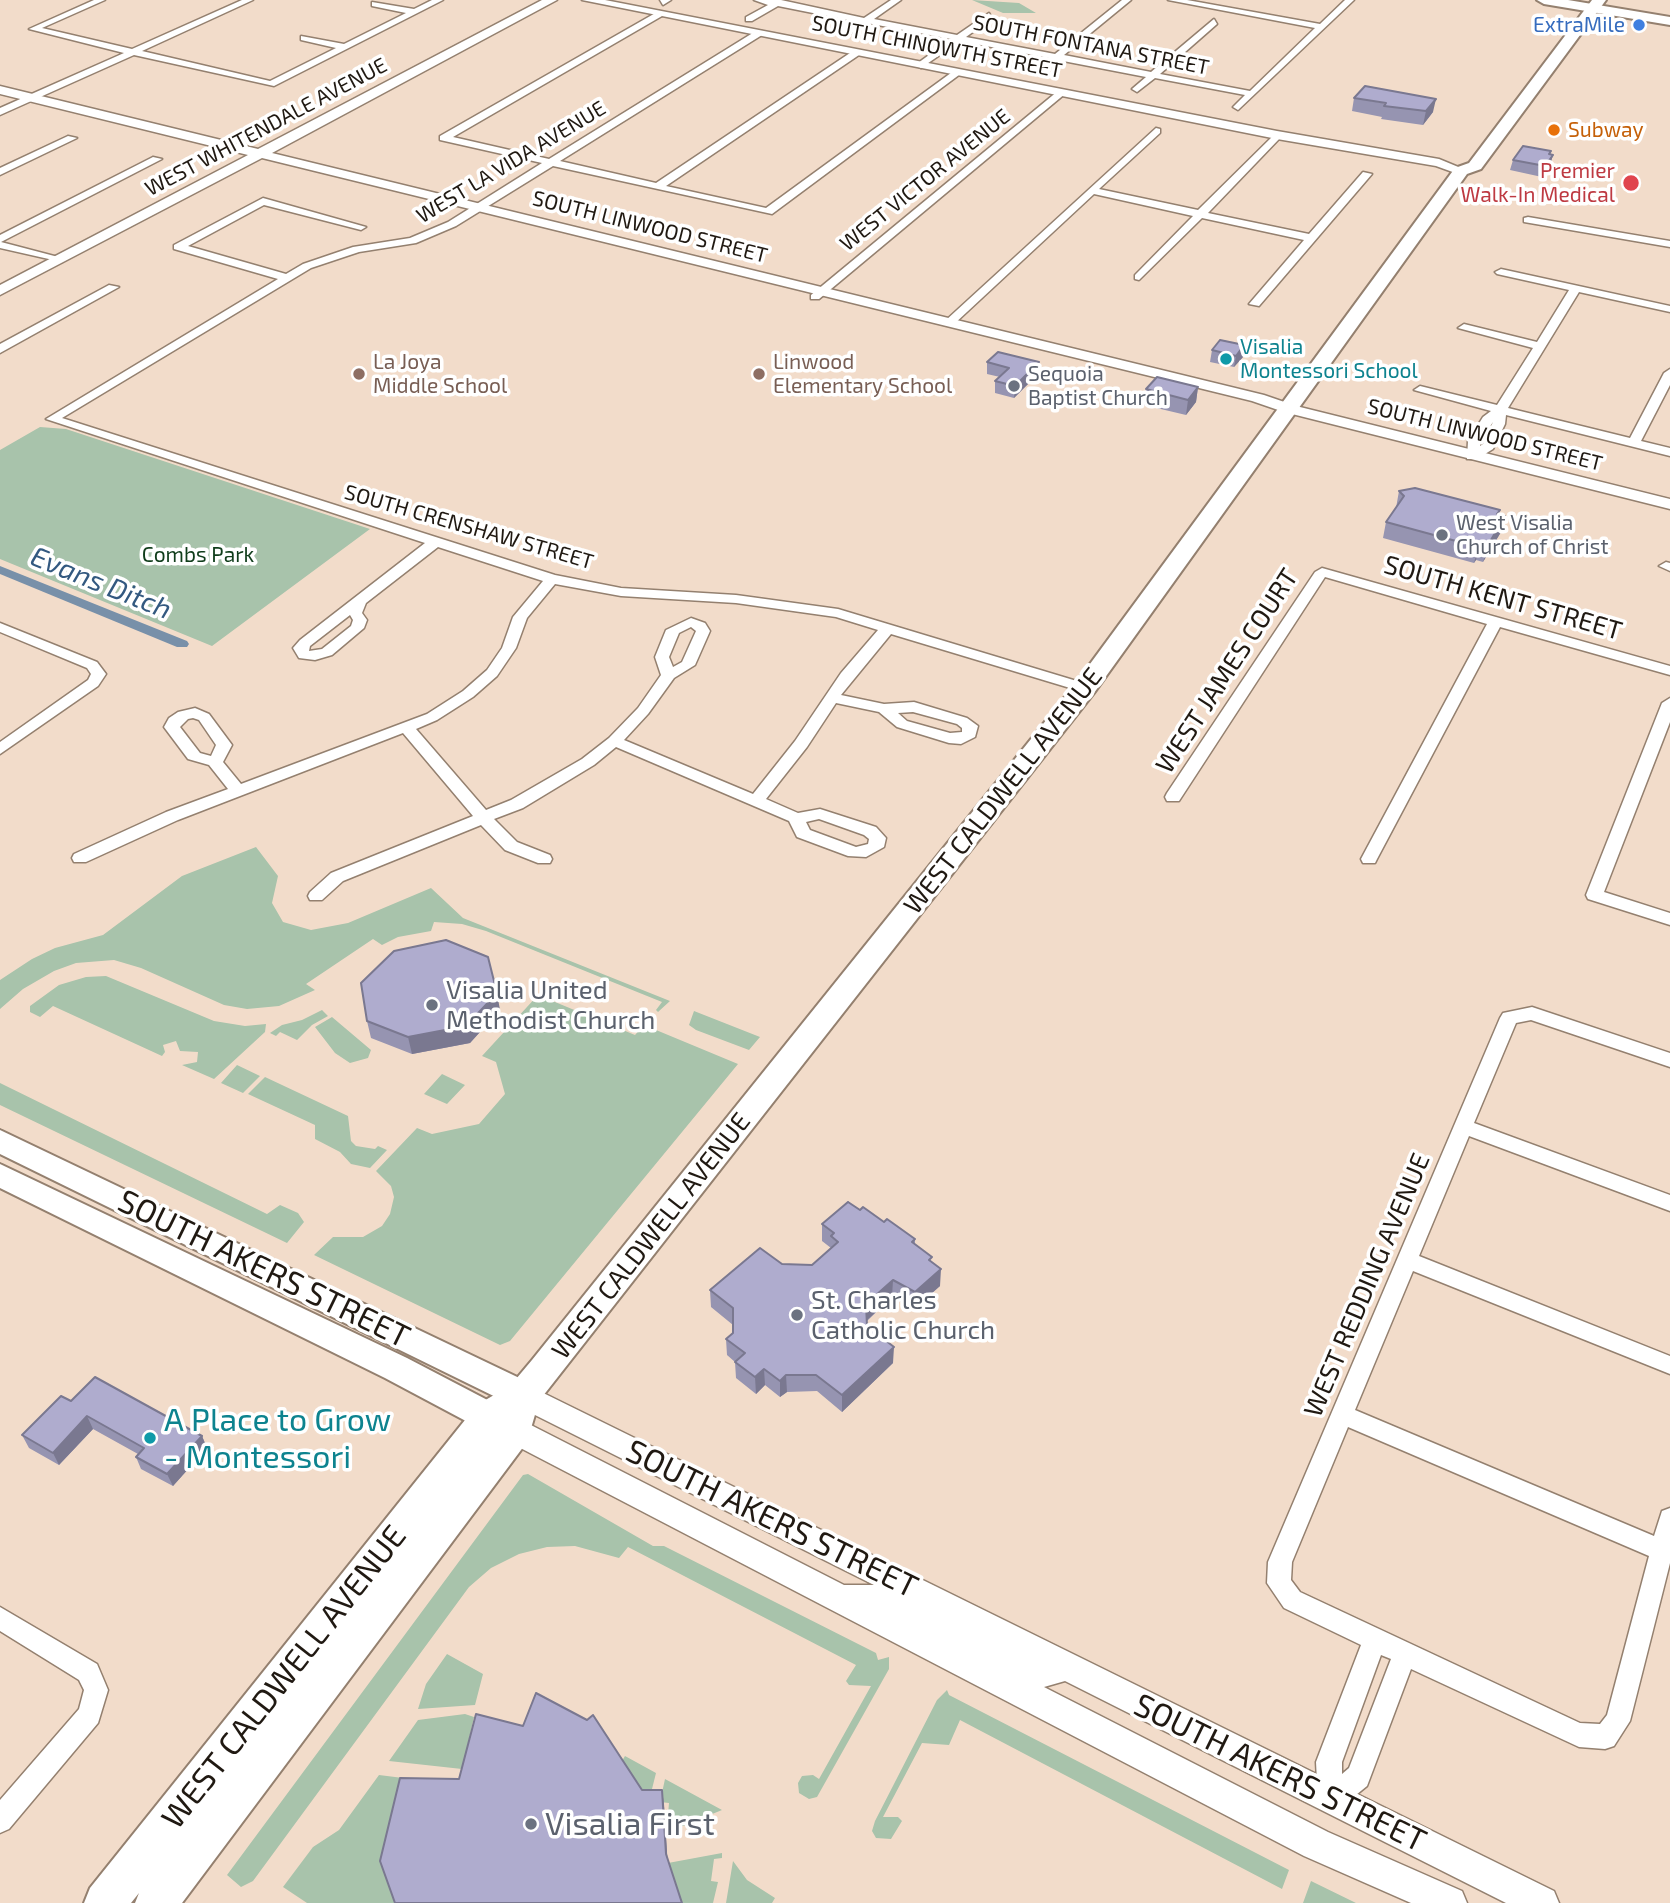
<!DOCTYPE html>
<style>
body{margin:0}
canvas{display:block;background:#f2dcca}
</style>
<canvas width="1670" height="1903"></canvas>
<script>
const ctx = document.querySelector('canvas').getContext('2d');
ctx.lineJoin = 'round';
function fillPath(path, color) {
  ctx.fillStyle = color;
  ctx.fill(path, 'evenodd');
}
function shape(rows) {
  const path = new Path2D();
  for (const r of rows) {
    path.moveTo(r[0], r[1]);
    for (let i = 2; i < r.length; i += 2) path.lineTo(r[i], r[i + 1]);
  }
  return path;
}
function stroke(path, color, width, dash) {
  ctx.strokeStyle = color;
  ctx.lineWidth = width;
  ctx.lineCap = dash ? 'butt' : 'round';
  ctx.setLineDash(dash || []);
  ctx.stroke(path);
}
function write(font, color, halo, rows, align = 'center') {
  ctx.font = font + ' "Exo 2",sans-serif';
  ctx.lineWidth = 7;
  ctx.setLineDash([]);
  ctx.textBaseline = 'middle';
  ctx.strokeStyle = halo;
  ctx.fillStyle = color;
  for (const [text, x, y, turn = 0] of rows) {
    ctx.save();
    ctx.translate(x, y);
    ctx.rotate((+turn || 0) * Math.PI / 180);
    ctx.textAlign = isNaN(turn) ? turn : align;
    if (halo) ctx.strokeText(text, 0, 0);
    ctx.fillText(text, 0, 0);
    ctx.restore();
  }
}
const green = shape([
 [972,0,1019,3,1036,13,1003,13],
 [40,427,66,429,370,529,212,646,0,559,0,450],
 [256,847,278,876,272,903,283,922,311,930,348,923,431,888,463,918,670,1001,658,1012,656,1010,662,1002,486,931,462,924,434,922,431,931,398,937,382,945,373,939,306,984,315,990,279,1006,247,1009,224,1005,141,968,114,960,76,963,54,971,23,989,0,1009,0,980,32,959,55,948,103,935,182,876],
 [106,976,214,1021,245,1026,266,1024,265,1032,214,1079,182,1065,197,1062,198,1052,180,1051,176,1041,163,1045,165,1052,162,1056,53,1006,40,1017,30,1012,30,1006,59,985,86,977],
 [538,995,635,1035,644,1025,738,1064,510,1341,500,1345,314,1255,333,1237,363,1237,382,1226,390,1214,394,1197,391,1186,376,1171,417,1128,432,1134,479,1124,505,1094,496,1062,482,1056],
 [322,1010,328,1016,312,1025,297,1040,280,1032,276,1036,270,1033,282,1025,302,1020],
 [694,1011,760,1037,749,1050,696,1030,689,1025],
 [332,1017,371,1050,368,1058,350,1063,335,1053,315,1027],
 [237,1065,260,1076,243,1093,221,1083],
 [442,1074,465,1085,447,1104,424,1094],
 [265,1077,348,1116,351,1141,356,1146,375,1149,378,1146,387,1150,370,1168,351,1164,340,1152,315,1139,315,1125,248,1094],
 [0,1083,267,1214,280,1205,298,1213,304,1222,287,1243,0,1105],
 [528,1474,653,1546,664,1546,876,1653,878,1660,889,1657,889,1669,817,1797,809,1799,799,1793,798,1783,802,1776,813,1775,819,1779,871,1686,849,1685,846,1681,856,1665,628,1547,619,1558,575,1546,547,1547,519,1554,491,1568,469,1587,253,1881,241,1887,227,1875,523,1475],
 [447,1654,483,1674,475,1705,418,1709,426,1684],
 [947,1690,949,1695,1289,1870,1282,1889,960,1720,949,1745,922,1743,883,1817,898,1817,902,1821,891,1839,876,1838,872,1831,875,1821,937,1700],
 [465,1714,474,1717,462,1769,389,1761,418,1720],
 [625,1756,656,1773,649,1801,622,1761],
 [379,1775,411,1779,395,1903,307,1903,283,1887,313,1847,339,1830],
 [665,1779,722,1810,683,1826,667,1826,669,1803,660,1802],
 [722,1853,722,1858,714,1859,711,1881,718,1882,713,1903,677,1903,668,1863],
 [733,1861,747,1880,775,1898,772,1903,726,1903],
 [1311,1881,1356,1903,1303,1903]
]);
const canal = shape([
 [0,566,187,641,189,644,187,647,177,647,0,574,0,566]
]);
const minor = shape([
 [94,0,105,0,42,28,132,49,242,0,253,0,142,51,270,81,336,48,301,40,301,36,344,44,406,13,372,6,372,2,414,9,432,0,443,0,274,86,134,55,0,115,0,108,124,53,29,29,94,0],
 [660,0,671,0,663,5,660,0],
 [754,0,781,0,864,18,891,0,901,0,874,19,957,35,989,13,992,18,966,37,1055,54,1122,0,1131,0,1064,55,1151,72,1214,19,1217,24,1160,74,1250,91,1315,28,1168,0,1187,0,1320,24,1345,0,1354,0,1238,110,1233,107,1245,95,1155,78,1137,92,1132,89,1146,77,1058,60,1040,73,1035,70,1049,58,960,41,921,68,916,65,918,63,951,39,867,23,847,36,844,31,858,22,778,6,752,21,746,21,746,17,768,5,754,0],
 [659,11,662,16,453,137,549,159,756,31,762,31,762,35,560,161,656,183,853,51,859,51,859,55,666,186,766,208,955,70,963,72,772,214,553,166,456,226,416,243,359,252,311,268,62,418,555,575,621,588,736,595,838,609,1090,685,1093,688,1085,693,1080,691,891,634,841,695,884,704,914,702,967,718,978,726,975,737,961,744,949,743,897,727,879,712,836,703,807,747,766,799,798,813,820,809,876,827,886,838,884,847,866,857,848,856,797,837,789,821,616,747,594,765,523,808,494,819,517,842,550,855,552,859,550,863,538,863,505,850,481,825,343,881,322,900,310,900,308,896,310,892,331,873,473,816,403,733,178,820,86,862,74,862,72,858,74,854,166,812,228,789,209,765,188,759,164,727,169,718,178,712,195,708,209,714,232,745,223,762,241,784,427,714,463,691,487,670,502,648,513,617,543,581,438,547,366,603,362,613,367,620,364,628,332,655,315,660,299,658,293,648,300,640,425,543,46,419,278,279,174,249,174,245,263,198,366,227,361,230,264,205,188,246,286,274,303,264,353,247,410,238,448,222,542,163,440,140,440,136,659,11],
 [555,584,621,596,736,603,836,617,878,630,841,673,795,741,753,794,624,740,648,714,674,678,695,665,710,631,705,623,691,618,666,630,655,657,661,675,638,708,609,738,582,759,511,800,486,810,416,729,437,720,473,697,497,676,516,648,527,618,555,584],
 [350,615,353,620,351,626,322,649,309,651,310,646,350,615],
 [691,627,696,631,682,662,673,667,669,657,679,633,691,627],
 [913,712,957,724,962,728,962,732,950,733,907,721,898,713,913,712],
 [193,718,199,720,216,745,211,756,200,753,180,727,188,719,193,718],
 [819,819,864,835,869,839,868,844,856,847,810,830,806,822,819,819],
 [1058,91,1066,93,819,299,811,299,811,295,1058,91],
 [1156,128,1160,129,1160,133,1099,189,1198,210,1277,132,1282,135,1281,137,1208,213,1309,234,1363,172,1372,174,1259,306,1249,304,1304,240,1202,218,1139,280,1135,279,1135,275,1193,216,1094,194,953,325,945,325,945,321,1156,128],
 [68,136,77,138,0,175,0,168,68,136],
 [153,157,162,159,1,242,62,258,62,262,0,248,0,235,153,157],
 [1528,217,1670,241,1670,247,1524,222,1524,218,1528,217],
 [1501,269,1670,306,1670,312,1579,292,1508,408,1630,438,1664,373,1670,369,1670,385,1641,441,1670,448,1670,456,1506,415,1505,424,1493,449,1477,459,1467,459,1468,441,1483,417,1491,411,1414,390,1420,386,1497,405,1533,348,1458,328,1464,324,1537,342,1569,290,1497,274,1495,272,1501,269],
 [1493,422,1483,444,1480,446,1480,441,1493,422],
 [109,285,119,287,0,353,0,344,109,285],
 [1666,562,1670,563,1670,571,1659,566,1666,562],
 [1322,568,1670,666,1670,675,1500,627,1377,859,1375,863,1363,863,1361,859,1487,624,1325,577,1179,801,1167,801,1165,797,1167,793,1315,572,1322,568],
 [0,623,97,662,106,674,98,686,0,754,0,742,88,680,91,674,87,668,0,632,0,623],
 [1670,698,1670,722,1604,892,1670,913,1670,925,1588,899,1586,895,1662,703,1670,698],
 [1532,1007,1670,1053,1670,1067,1531,1020,1516,1023,1474,1123,1670,1195,1670,1211,1469,1136,1419,1256,1670,1356,1670,1374,1413,1271,1355,1410,1654,1536,1662,1511,1670,1508,1670,1563,1630,1721,1614,1746,1605,1749,1579,1747,1411,1669,1367,1786,1340,1808,1331,1812,1322,1808,1318,1799,1316,1762,1361,1645,1284,1608,1267,1583,1268,1562,1500,1018,1503,1013,1532,1007],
 [1348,1427,1649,1556,1607,1715,1600,1724,1580,1723,1300,1592,1291,1580,1292,1562,1348,1427],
 [1381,1655,1391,1659,1349,1768,1342,1774,1342,1762,1381,1655],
 [0,1607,97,1664,108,1690,98,1723,9,1829,0,1833,0,1800,79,1709,84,1690,79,1680,0,1631,0,1607]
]);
const tertiary = shape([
 [542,0,557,0,272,153,1264,395,1296,406,1670,499,1670,509,1284,412,1252,401,262,158,0,295,0,285,248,155,0,94,0,86,258,149,542,0],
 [582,0,605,0,1277,131,1439,159,1468,171,1461,175,1436,166,1277,139,582,0],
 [523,1383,1554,1891,1559,1903,1506,1903,1065,1681,1044,1687,1328,1832,1462,1891,1467,1903,1411,1903,1304,1856,505,1440,501,1431,505,1422,515,1419,525,1422,844,1585,874,1585,513,1404,509,1395,513,1386,523,1383]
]);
const secondary = shape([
 [1537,0,1568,0,1670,17,1670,25,1544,4,1537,0],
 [0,1130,534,1385,539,1395,534,1405,523,1409,512,1405,0,1154,0,1130],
 [0,1164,407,1358,518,1416,522,1426,518,1436,506,1440,494,1436,385,1378,0,1188,0,1164]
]);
const primary = shape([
 [1592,0,1606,0,1481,169,1467,174,1094,693,539,1401,527,1442,182,1903,135,1903,139,1893,131,1903,84,1903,90,1888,477,1405,511,1385,532,1360,1076,683,1455,168,1469,163,1592,0]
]);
const wall = shape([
 [1354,98,1433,112,1423,125,1381,119,1382,117,1352,111],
 [1550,154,1553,155,1550,165,1542,177,1510,170,1513,160],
 [1244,345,1243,357,1234,367,1210,362,1212,350],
 [987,362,1039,362,1038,374,1014,398,995,393,995,381,1000,377,987,374],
 [1198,387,1196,402,1186,415,1144,405,1146,389],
 [1399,491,1500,510,1499,514,1505,516,1501,532,1483,562,1476,560,1474,563,1383,538,1386,522,1396,508],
 [500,1010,470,1043,412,1054,371,1038,367,1021],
 [860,1210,884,1222,915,1239,915,1244,932,1262,940,1286,914,1309,892,1297,867,1321,867,1326,893,1363,842,1412,817,1391,787,1392,780,1397,765,1385,756,1394,736,1378,735,1362,727,1355,726,1339,733,1333,733,1325,711,1307,710,1290,782,1264,812,1265,831,1248,822,1241,822,1224],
 [71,1401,202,1436,207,1448,173,1486,141,1469,136,1457,138,1454,93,1429,59,1465,29,1448,22,1435]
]);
const shadedWall = shape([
 [1436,99,1433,112,1423,125,1426,111],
 [1551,151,1549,160,1553,155,1550,165,1542,177,1545,166],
 [1244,345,1243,357,1234,367,1236,356],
 [1039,362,1038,374,1014,398,1015,386],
 [1198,387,1196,402,1186,415,1188,400],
 [1505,516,1501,532,1483,562,1488,545],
 [1480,543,1476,560,1474,563,1478,547],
 [497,993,500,1010,470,1043,412,1054,408,1037],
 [941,1269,940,1286,914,1309,915,1292],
 [893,1280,892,1297,866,1321,866,1304],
 [894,1347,893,1363,842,1412,842,1395],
 [764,1369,765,1385,756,1394,755,1377],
 [786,1375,787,1392,780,1397,780,1381],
 [87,1416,93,1429,59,1465,53,1453],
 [202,1436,207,1448,173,1486,167,1474],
 [662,1790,664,1804,668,1868,666,1854]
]);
const building = shape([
 [1365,86,1436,99,1426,111,1384,106,1386,103,1354,98,1365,86],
 [1523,146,1551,151,1549,154,1553,155,1545,166,1513,160,1523,146],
 [1220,340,1244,345,1236,356,1212,350,1220,340],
 [998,352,1039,362,1015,386,995,381,1009,368,987,362,998,352],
 [1157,377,1198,387,1188,400,1146,389,1157,377],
 [1415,488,1500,510,1497,514,1505,516,1488,545,1480,543,1478,547,1386,522,1404,496,1399,491,1415,488],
 [446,940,488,957,497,993,466,1026,408,1037,367,1021,361,983,394,951,446,940],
 [848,1202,860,1210,863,1207,884,1222,887,1219,915,1239,912,1242,932,1257,929,1260,941,1269,915,1292,893,1280,866,1304,867,1326,894,1347,842,1395,816,1375,786,1375,780,1381,764,1369,755,1377,735,1362,745,1353,726,1339,733,1333,733,1308,710,1290,760,1248,782,1264,812,1265,838,1242,831,1236,834,1233,822,1224,848,1202],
 [95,1377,202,1436,167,1474,136,1457,144,1448,87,1416,53,1453,22,1435,61,1396,71,1401,95,1377],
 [536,1693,587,1720,593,1715,642,1790,662,1790,666,1854,682,1903,395,1903,380,1861,400,1778,459,1779,476,1714,523,1726,536,1693]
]);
const markers = [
 [1639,25,7,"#3f7fe0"],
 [1554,130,7,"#e8710a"],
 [1631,183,9,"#e0444e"],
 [1226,359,7,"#0f9aa8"],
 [359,374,7,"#8d6e63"],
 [759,374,7,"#8d6e63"],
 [1014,386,7,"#6b7280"],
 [1442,535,7,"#6b7280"],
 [432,1005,7,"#6b7280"],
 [797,1315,7,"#6b7280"],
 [150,1438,7,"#0f9aa8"],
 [531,1824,7,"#6b7280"]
];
const farShopnames = [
 ["ExtraMile",1625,25]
];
const farStreetnames = [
 ["SOUTH FONTANA STREET",1091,45,11],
 ["SOUTH CHINOWTH STREET",937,47,11],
 ["WEST WHITENDALE AVENUE",266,127,-28],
 ["WEST LA VIDA AVENUE",511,162,-31],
 ["WEST VICTOR AVENUE",925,180,-39],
 ["SOUTH LINWOOD STREET",650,227,14],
 ["SOUTH LINWOOD STREET",1485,435,14],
 ["SOUTH CRENSHAW STREET",469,527,16]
];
const farFoodnames = [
 ["Subway",1568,130]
];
const farHealthnames = [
 ["Premier",1615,171],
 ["Walk-In Medical",1615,195]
];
const farCulturenames = [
 ["Visalia",1240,347],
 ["Montessori School",1240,371]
];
const farEducationnames = [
 ["La Joya",373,362],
 ["Middle School",373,386],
 ["Linwood",773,362],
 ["Elementary School",773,386]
];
const farWorshipnames = [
 ["Sequoia",1028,374],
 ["Baptist Church",1028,398],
 ["West Visalia",1456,523],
 ["Church of Christ",1456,547]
];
const farParknames = [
 ["Combs Park",198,555]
];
const streetNames = [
 ["SOUTH KENT STREET",1503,598,16],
 ["WEST JAMES COURT",1227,671,-57],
 ["WEST CALDWELL AVENUE",1003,791,-52],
 ["WEST CALDWELL AVENUE",651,1236,-52],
 ["WEST REDDING AVENUE",1367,1285,-67]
];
const worshipNames = [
 ["Visalia United",446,990],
 ["Methodist Church",446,1020],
 ["St. Charles",811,1300],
 ["Catholic Church",811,1330]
];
const waterNames = [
 ["Evans Ditch",101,583,22]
];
const nearStreetnames = [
 ["SOUTH AKERS STREET",264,1269,26],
 ["SOUTH AKERS STREET",772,1519,26],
 ["WEST CALDWELL AVENUE",284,1677,-52],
 ["SOUTH AKERS STREET",1280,1773,26]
];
const nearCulturenames = [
 ["A Place to Grow",164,1420],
 ["- Montessori",164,1457]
];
const nearWorshipnames = [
 ["Visalia First",545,1824]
];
fillPath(green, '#a8c3ab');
fillPath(canal, '#7890a9');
stroke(minor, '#94806f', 3);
stroke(tertiary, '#94806f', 3);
stroke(secondary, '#94806f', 4);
stroke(primary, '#94806f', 4);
fillPath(minor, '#fff');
fillPath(tertiary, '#fff');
fillPath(secondary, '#fff');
fillPath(primary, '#fff');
fillPath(wall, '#9694b1');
fillPath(shadedWall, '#7a7890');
fillPath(building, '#afacce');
stroke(building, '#7a7890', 2);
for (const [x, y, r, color] of markers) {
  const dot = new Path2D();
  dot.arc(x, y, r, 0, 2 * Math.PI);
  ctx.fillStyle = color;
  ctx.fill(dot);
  stroke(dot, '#fff', 2.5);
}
write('21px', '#366cbe', '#fff', farShopnames, 'right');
write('21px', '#201912', '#fff', farStreetnames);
write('21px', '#c56008', '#fff', farFoodnames, 'left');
write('21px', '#be3a42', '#fff', farHealthnames, 'right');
write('21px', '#0d838f', '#fff', farCulturenames, 'left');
write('21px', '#785e54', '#fff', farEducationnames, 'left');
write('21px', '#5b616d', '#fff', farWorshipnames, 'left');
write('21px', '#103d1b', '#fff', farParknames);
write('26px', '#201912', '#fff', streetNames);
write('26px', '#5b616d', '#fff', worshipNames, 'left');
write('italic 28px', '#335980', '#fff', waterNames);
write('32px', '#201912', '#fff', nearStreetnames);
write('32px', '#0d838f', '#fff', nearCulturenames, 'left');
write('32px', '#5b616d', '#fff', nearWorshipnames, 'left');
</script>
